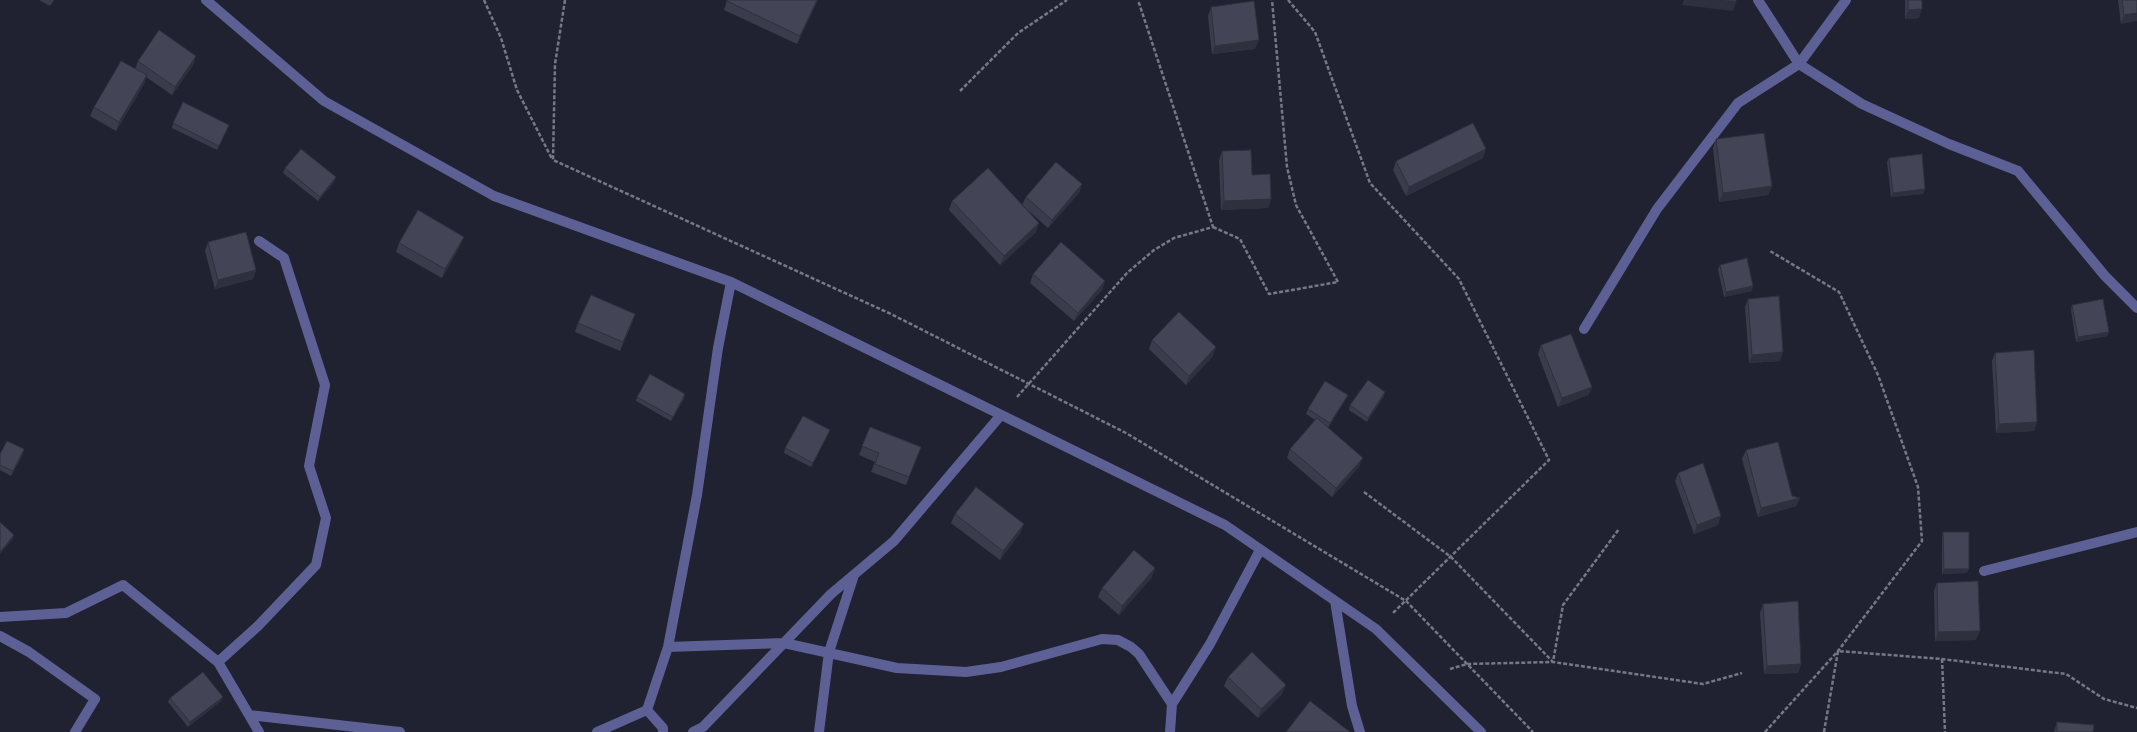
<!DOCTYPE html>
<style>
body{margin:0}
canvas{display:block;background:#202131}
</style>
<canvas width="2137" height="732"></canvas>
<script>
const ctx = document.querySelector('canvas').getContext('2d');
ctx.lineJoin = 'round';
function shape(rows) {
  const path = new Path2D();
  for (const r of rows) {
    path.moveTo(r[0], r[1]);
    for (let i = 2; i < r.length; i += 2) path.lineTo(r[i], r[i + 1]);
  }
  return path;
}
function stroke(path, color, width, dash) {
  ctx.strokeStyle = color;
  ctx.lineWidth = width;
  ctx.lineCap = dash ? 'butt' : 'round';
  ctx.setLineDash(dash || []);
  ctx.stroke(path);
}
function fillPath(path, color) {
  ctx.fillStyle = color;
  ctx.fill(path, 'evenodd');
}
const path = shape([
 [484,0,501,38,517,90,552,159],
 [565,0,555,64,553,160,891,314,1126,433,1406,601,1533,732],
 [1288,0,1315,32,1370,183,1459,279,1549,460,1393,613],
 [960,91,1018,33,1067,0],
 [1213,227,1240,239,1269,294,1338,282,1296,205,1287,167,1272,0],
 [1017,397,1127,273,1154,250,1174,238,1213,227,1138,0],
 [1364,492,1451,557,1553,662,1563,605,1619,529],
 [1942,659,1945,732],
 [1450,669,1467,664,1553,662,1703,684,1742,673],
 [1765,732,1838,651,1922,541,1918,487,1878,375,1839,292,1770,251],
 [1824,732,1838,651,1942,659,2066,674,2104,699,2137,708]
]);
const minor = shape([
 [206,0,324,101,494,196,731,282,1225,525,1376,629,1481,732],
 [1758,0,1799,64,1862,104,1949,144,2018,171,2105,276,2137,308],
 [1584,329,1657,209,1738,103,1799,64,1846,0],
 [1984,571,2137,532],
 [1335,601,1352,706,1360,732],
 [0,617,66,613,123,585,218,662,259,732],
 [0,636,29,652,95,699,75,732],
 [668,647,784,643,897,668,966,672,1001,667,1102,639,1118,640,1131,647,1139,654,1172,704,1170,732],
 [218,662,258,626,316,565,326,518,309,466,325,385,284,258,259,241],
 [1172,704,1210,644,1260,550],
 [647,710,668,647,697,495,718,348,731,282],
 [249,715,400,732],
 [597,732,647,710,663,728,663,732],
 [693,732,703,727,831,594,894,541,1001,415],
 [819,732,829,652,854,575]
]);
const wall = shape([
 [39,0,54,0,50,6],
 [727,0,818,0,797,44,724,10],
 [1905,0,1922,0,1919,18,1905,19],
 [2118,0,2137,0,2121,24],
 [1211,7,1255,49,1212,54,1208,16],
 [196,56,193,65,172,95,146,77,144,84,116,131,90,116,94,107,135,69,138,61],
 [173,123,227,129,217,150,172,128],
 [1716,139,1772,186,1768,195,1719,202,1713,148],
 [1222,151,1252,175,1271,199,1268,208,1221,210,1219,160],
 [1483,158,1406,196,1393,170,1396,161],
 [1889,158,1925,189,1923,194,1891,197,1887,162],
 [285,168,336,177,334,182,318,201,283,173],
 [1082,184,1079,193,1048,228,1022,205,1026,197],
 [952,201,1036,232,1000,265,949,210],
 [208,242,256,270,253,279,215,289,205,251],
 [399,243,460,246,442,278,396,252],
 [1720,265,1752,291,1724,297,1718,269],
 [1033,274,1105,281,1102,290,1074,321,1030,283],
 [1748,299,1780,361,1749,363,1745,307],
 [2072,305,2109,332,2107,336,2076,342,2071,310],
 [635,314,632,323,620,351,575,332,578,323],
 [1152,340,1213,356,1186,385,1149,349],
 [1541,345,1592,387,1588,395,1558,407,1538,354],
 [1995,353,2037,422,2034,431,1996,433,1992,361],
 [1348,395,1346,399,1328,428,1359,467,1332,497,1287,458,1290,449,1315,420,1306,414,1308,409],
 [1384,396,1367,422,1349,410,1350,405],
 [637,397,684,399,671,421,636,401],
 [870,427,921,447,906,485,871,472,875,462,859,455],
 [828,434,811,467,784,453,785,448],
 [24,449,23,454,11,476,0,470,0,454],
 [1746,450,1792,496,1800,498,1796,506,1758,517,1742,459],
 [1678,473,1718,525,1694,534,1675,481],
 [955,514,1024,524,1020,533,1000,560,951,523],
 [1943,532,1967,573,1942,574,1942,537],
 [1152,577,1119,615,1098,597,1102,588],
 [1937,583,1976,640,1935,641,1934,591],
 [1763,604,1801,664,1798,673,1764,674,1760,613],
 [1228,677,1282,694,1258,718,1224,686],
 [170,698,221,701,188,727,168,702],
 [2057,722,2093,732,2054,732]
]);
const shadedWall = shape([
 [817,0,818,0,797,44,800,36],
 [1684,0,1718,0,1736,2,1733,11,1682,5],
 [1922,9,1919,18,1905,19,1908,10],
 [2137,13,2137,21,2121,24,2124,15],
 [1259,40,1255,49,1212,54,1215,46],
 [196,56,193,65,172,95,175,87],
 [147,75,144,84,116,131,119,122],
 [1486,149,1483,158,1406,196,1409,187],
 [336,177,334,182,318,201,320,197],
 [1082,184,1079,193,1048,228,1052,220],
 [1772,186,1768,195,1719,202,1723,193],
 [1925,189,1923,194,1891,197,1893,193],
 [1271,199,1268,208,1221,210,1224,201],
 [1039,223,1036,232,1000,265,1004,256],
 [464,237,460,246,442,278,445,269],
 [256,270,253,279,215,289,218,280],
 [1105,281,1102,290,1074,321,1078,313],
 [1753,286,1752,291,1724,297,1726,292],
 [635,314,632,323,620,351,623,342],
 [2109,332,2107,336,2076,342,2078,337],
 [1216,347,1213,356,1186,385,1189,376],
 [1783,352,1780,361,1749,363,1752,355],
 [1592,387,1588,395,1558,407,1562,398],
 [1385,392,1384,396,1367,422,1368,418],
 [685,394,684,399,671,421,673,417],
 [1348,395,1346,399,1328,428,1330,423],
 [2037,422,2034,431,1996,433,1999,424],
 [24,449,23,454,11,476,13,471],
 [1363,458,1359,467,1332,497,1336,488],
 [1800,498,1796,506,1758,517,1761,508],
 [1721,516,1718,525,1694,534,1697,525],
 [1024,524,1020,533,1000,560,1003,551],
 [14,535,13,539,0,554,0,552],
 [1155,568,1152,577,1119,615,1122,606],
 [1944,569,1969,569,1967,573,1942,574],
 [1980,631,1976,640,1935,641,1938,632],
 [1801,664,1798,673,1764,674,1767,666],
 [1286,685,1282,694,1258,718,1261,709],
 [223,697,221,701,188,727,190,722]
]);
const building = shape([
 [727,0,817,0,800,36,727,1,727,0],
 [1718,0,1736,0,1736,2,1718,0],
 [1908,0,1922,0,1922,9,1908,10,1908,0],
 [2122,0,2137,0,2137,13,2124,15,2122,0],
 [1254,1,1259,40,1215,46,1211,7,1254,1],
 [159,30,196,56,175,87,138,61,159,30],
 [121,61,147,75,119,122,94,107,121,61],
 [183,102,229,125,219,146,173,123,183,102],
 [1473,123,1486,149,1409,187,1396,161,1473,123],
 [1764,133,1772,186,1723,193,1716,139,1764,133],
 [301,149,336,177,320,197,285,168,301,149],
 [1251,150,1252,175,1270,174,1271,199,1224,201,1222,151,1251,150],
 [1922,154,1925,189,1893,193,1889,158,1922,154],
 [1056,162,1082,184,1052,220,1026,197,1056,162],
 [988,168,1039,223,1004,256,952,201,988,168],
 [418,210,464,237,445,269,399,243,418,210],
 [246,232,256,270,218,280,208,242,246,232],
 [1061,242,1105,281,1078,313,1033,274,1061,242],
 [1747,258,1753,286,1726,292,1720,265,1747,258],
 [591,295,635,314,623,342,578,323,591,295],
 [1779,296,1783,352,1752,355,1748,299,1779,296],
 [2103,299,2109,332,2078,337,2072,305,2103,299],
 [1179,312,1216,347,1189,376,1152,340,1179,312],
 [1571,334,1592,387,1562,398,1541,345,1571,334],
 [2034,350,2037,422,1999,424,1995,353,2034,350],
 [650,374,685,394,673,417,637,397,650,374],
 [1368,380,1385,392,1368,418,1350,405,1368,380],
 [1325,381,1348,395,1330,423,1308,409,1325,381],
 [803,416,830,430,813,463,785,448,803,416],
 [1317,418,1363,458,1336,488,1290,449,1317,418],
 [870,427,921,447,909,477,875,464,879,453,862,446,870,427],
 [7,441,24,449,13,471,0,465,0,454,7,441],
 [1778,442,1792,496,1800,498,1761,508,1746,450,1778,442],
 [1703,463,1721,516,1697,525,1678,473,1703,463],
 [976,487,1024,524,1003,551,955,514,976,487],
 [0,522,14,535,0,552,0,522],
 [1943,532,1969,532,1969,569,1944,569,1943,532],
 [1134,550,1155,568,1122,606,1102,588,1134,550],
 [1978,581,1980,631,1938,632,1937,583,1978,581],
 [1798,601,1801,664,1767,666,1763,604,1798,601],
 [1252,652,1286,685,1261,709,1228,677,1252,652],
 [203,672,223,697,190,722,170,698,203,672],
 [1310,701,1350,732,1286,732,1310,701],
 [2057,722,2094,725,2093,732,2057,732,2057,722]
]);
stroke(path, '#767886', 2.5, [4, 2]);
stroke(minor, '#5d6095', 10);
fillPath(wall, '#3a3b4b');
fillPath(shadedWall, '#2f303d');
fillPath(building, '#434557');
stroke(building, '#2f303d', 1);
</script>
